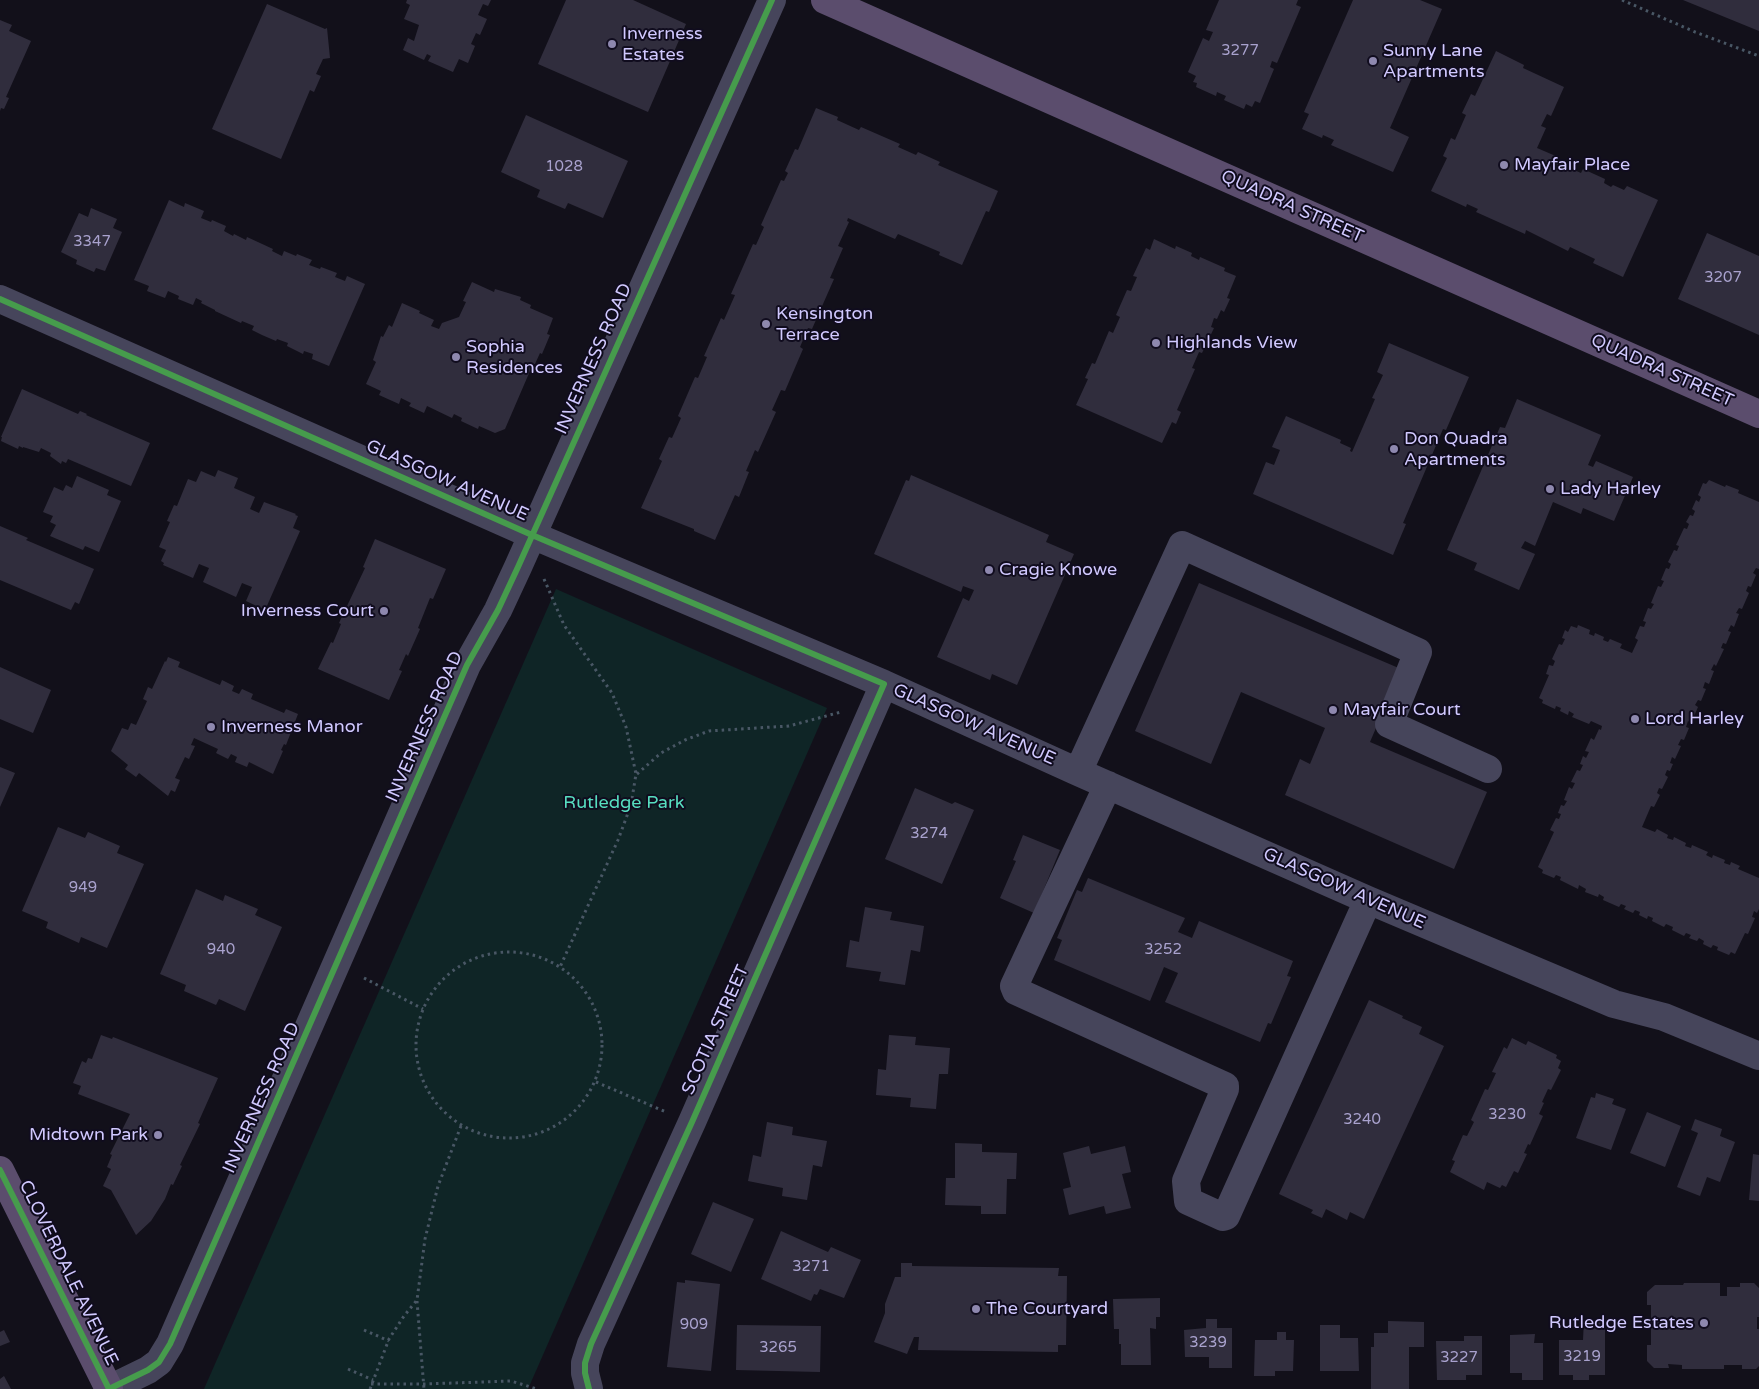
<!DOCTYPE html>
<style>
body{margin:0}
canvas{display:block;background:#12101a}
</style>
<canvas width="1759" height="1389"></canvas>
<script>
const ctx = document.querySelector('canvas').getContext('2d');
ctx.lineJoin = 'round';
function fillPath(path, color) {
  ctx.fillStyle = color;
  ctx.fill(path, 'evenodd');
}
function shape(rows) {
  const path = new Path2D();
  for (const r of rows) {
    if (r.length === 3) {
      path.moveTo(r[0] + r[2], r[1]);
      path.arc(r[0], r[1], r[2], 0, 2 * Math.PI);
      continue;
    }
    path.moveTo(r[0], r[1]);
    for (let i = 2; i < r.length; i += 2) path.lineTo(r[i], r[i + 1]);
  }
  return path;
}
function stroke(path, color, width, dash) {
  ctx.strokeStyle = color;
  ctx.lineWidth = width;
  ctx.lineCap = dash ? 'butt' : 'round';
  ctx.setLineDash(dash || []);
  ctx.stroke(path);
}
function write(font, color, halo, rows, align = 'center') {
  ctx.font = font + ' "Varela Round",sans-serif';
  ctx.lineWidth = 4;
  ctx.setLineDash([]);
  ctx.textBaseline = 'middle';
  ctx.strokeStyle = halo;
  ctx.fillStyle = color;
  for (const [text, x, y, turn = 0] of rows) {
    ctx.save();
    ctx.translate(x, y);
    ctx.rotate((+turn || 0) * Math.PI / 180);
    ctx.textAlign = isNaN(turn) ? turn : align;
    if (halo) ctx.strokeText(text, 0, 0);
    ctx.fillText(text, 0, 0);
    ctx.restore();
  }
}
const green = shape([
 [556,589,827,708,528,1389,204,1389]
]);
const building = shape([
 [407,0,491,0,488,6,483,4,478,15,487,19,480,35,476,33,471,44,475,46,468,63,459,59,453,72,428,61,431,56,427,54,424,60,403,50,408,38,414,41,419,25,404,19,410,5,406,3],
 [566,0,633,0,686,24,648,112,538,64],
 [1219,0,1298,0,1296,5,1301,7,1277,63,1272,61,1270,67,1274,69,1260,103,1255,101,1252,107,1246,104,1244,109,1224,100,1226,96,1217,92,1216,96,1196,87,1197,83,1193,82,1196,76,1188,72,1203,38,1209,41,1213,32,1206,30],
 [1353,0,1420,0,1442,9,1390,128,1409,137,1393,172,1331,145,1334,140,1323,135,1322,138,1302,129,1309,114,1304,112],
 [1683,0,1759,0,1759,31],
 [267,4,325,29,327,28,330,58,323,59,316,74,321,76,314,92,310,90,281,159,212,129],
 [0,20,12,25,9,31,31,41,6,97,9,98,4,109,1,108,0,111],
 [1496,51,1524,65,1523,68,1564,87,1551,116,1547,114,1541,126,1546,128,1537,148,1558,157,1556,162,1581,173,1583,169,1605,179,1604,183,1611,187,1613,185,1624,190,1627,186,1658,200,1623,277,1593,263,1595,259,1570,247,1568,251,1526,230,1525,234,1476,212,1478,209,1467,204,1466,207,1431,191,1447,158,1443,156,1451,138,1455,140,1466,115,1462,113,1471,94,1475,96],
 [816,108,838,117,837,120,859,130,861,127,900,144,898,147,916,155,918,152,940,162,938,165,998,191,989,212,986,211,962,265,939,255,940,252,898,234,895,239,848,218,847,221,849,222,838,246,843,248,830,278,834,279,812,329,808,328,800,347,803,349,785,391,781,390,772,410,776,412,758,452,755,450,746,471,749,472,739,497,735,495,715,540,694,531,694,529,641,508,662,461,659,459,669,437,672,438,681,418,678,416,695,377,698,378,707,357,704,356,721,318,724,320,735,295,731,294,753,244,756,245,764,227,761,225,781,180,784,181,788,173,785,171,795,149,798,150],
 [526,115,628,161,603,218,568,203,565,209,537,197,540,190,501,172],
 [169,200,184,207,185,203,204,211,201,218,211,222,212,220,226,226,224,231,233,236,234,234,246,240,247,237,273,249,272,251,282,256,284,251,296,256,297,254,312,260,309,265,320,269,321,267,337,273,335,277,345,281,347,276,365,284,329,366,312,359,313,354,304,351,303,354,287,346,288,343,277,339,276,341,262,335,252,330,254,326,242,321,241,323,215,311,215,310,201,303,202,301,196,298,193,305,178,299,179,296,168,291,165,298,147,291,149,286,134,280],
 [91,208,117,219,113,228,122,232,105,271,96,268,94,272,76,264,77,260,61,252,79,213,88,217],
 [1707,233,1759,256,1759,335,1678,299],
 [1154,239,1175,249,1176,246,1192,253,1191,256,1199,260,1200,257,1225,268,1224,271,1236,276,1227,298,1230,299,1224,312,1221,310,1217,319,1214,318,1211,327,1214,328,1202,353,1199,352,1192,368,1195,369,1177,410,1181,412,1176,424,1172,422,1162,443,1076,405,1088,379,1085,378,1092,363,1095,364,1109,331,1113,333,1120,317,1116,315,1127,290,1131,291,1137,277,1133,276,1146,248,1150,250],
 [472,282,494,292,495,289,521,297,520,300,531,305,530,308,553,318,547,334,550,335,542,354,540,353,535,364,533,364,505,429,495,433,479,426,478,429,461,421,462,418,454,414,452,418,427,406,424,413,409,406,411,403,401,398,399,404,379,395,381,391,366,384,376,362,373,360,381,336,383,337,389,325,392,327,402,303,420,311,419,313,434,320,431,326,439,329,442,323,459,317,466,302,463,301],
 [1389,343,1469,377,1446,430,1443,429,1403,523,1406,524,1393,555,1253,494,1266,462,1274,465,1280,450,1272,447,1286,416,1341,440,1340,443,1351,448,1350,451,1352,452,1375,399,1372,398,1383,375,1377,372],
 [22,389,78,414,80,411,87,414,86,415,150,443,131,486,68,459,66,463,62,461,61,464,50,456,51,453,41,448,39,452,23,447,23,448,19,446,18,449,1,441,2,437,1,437],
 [1517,399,1601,435,1588,465,1593,467,1596,461,1633,477,1614,521,1583,508,1581,514,1553,502,1535,546,1525,541,1521,548,1535,554,1519,590,1474,570,1477,563,1447,550,1500,427,1505,428],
 [218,470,238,478,234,488,255,497,250,509,259,513,264,502,296,514,295,515,298,516,293,528,300,531,266,608,264,607,263,609,246,601,252,587,242,583,236,597,203,582,209,568,199,564,193,578,163,565,164,563,161,561,166,550,159,547,170,522,167,521,174,505,177,506,188,479,196,482,201,471,215,477],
 [911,475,1049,535,1046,542,1074,554,1017,685,992,674,990,680,937,657,963,598,969,601,974,590,963,586,961,592,874,554,906,480,909,481],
 [77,476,109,490,107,495,121,501,99,552,85,546,83,550,50,536,56,525,50,522,53,516,43,512,54,487,63,491,66,485,72,488],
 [1709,480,1725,487,1726,485,1739,490,1738,493,1759,502,1759,569,1756,568,1753,573,1756,575,1751,587,1748,586,1746,591,1749,593,1742,609,1739,608,1736,613,1739,614,1734,627,1731,625,1728,631,1731,632,1726,644,1723,643,1721,648,1724,649,1716,666,1714,664,1711,670,1714,671,1709,684,1705,682,1703,688,1706,689,1701,701,1698,700,1695,705,1698,707,1691,723,1688,721,1686,727,1689,728,1684,740,1681,739,1678,745,1681,746,1675,759,1672,757,1670,763,1673,764,1670,771,1667,770,1665,775,1668,777,1662,789,1659,788,1657,793,1660,795,1654,807,1651,806,1642,827,1655,832,1657,829,1668,835,1667,838,1673,840,1674,837,1686,843,1685,846,1691,848,1692,845,1708,852,1706,855,1712,858,1713,855,1725,860,1724,863,1730,865,1731,862,1740,866,1738,869,1759,878,1759,909,1757,913,1754,911,1752,917,1755,918,1748,934,1745,933,1735,954,1731,952,1729,955,1717,950,1718,947,1713,945,1711,948,1703,944,1704,941,1699,938,1697,941,1689,938,1691,935,1686,933,1684,936,1672,930,1673,927,1666,924,1664,927,1652,921,1653,918,1648,916,1647,919,1639,915,1640,912,1635,910,1633,913,1624,909,1626,906,1621,904,1619,907,1603,900,1604,897,1599,894,1598,897,1585,892,1586,889,1579,885,1578,889,1560,880,1561,877,1556,875,1554,878,1542,873,1543,870,1538,867,1554,832,1550,830,1556,818,1559,819,1561,814,1558,813,1561,805,1564,806,1567,801,1564,800,1569,787,1572,789,1575,783,1571,782,1577,770,1580,771,1583,765,1580,764,1583,756,1586,758,1589,752,1585,751,1591,738,1594,740,1599,729,1601,730,1602,726,1591,721,1589,724,1572,717,1574,714,1569,711,1568,715,1560,711,1561,708,1556,706,1555,709,1542,703,1543,700,1539,698,1549,675,1546,674,1549,665,1553,666,1555,661,1552,659,1559,644,1562,645,1565,639,1562,638,1565,630,1568,632,1571,626,1577,628,1578,625,1590,630,1589,634,1594,636,1595,633,1604,637,1603,640,1608,642,1610,639,1622,644,1620,648,1632,653,1638,640,1635,638,1640,626,1644,627,1646,622,1643,621,1648,608,1651,609,1654,604,1651,603,1658,586,1661,587,1664,581,1661,580,1666,568,1669,569,1671,564,1668,562,1674,550,1677,551,1679,546,1676,545,1684,528,1687,529,1689,524,1686,522,1690,515,1693,516,1695,511,1692,509,1696,500,1699,502,1701,497,1698,495,1703,483,1706,484],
 [0,526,28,538,26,540,94,569,79,604,75,602,71,610,0,580],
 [375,539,446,569,433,599,430,598,418,628,420,629,408,656,406,654,399,670,402,671,389,700,318,669,331,642,333,643,341,624,339,623,365,568,363,567],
 [1199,583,1401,669,1370,742,1487,792,1454,869,1285,795,1300,759,1310,764,1325,728,1241,692,1211,764,1135,731],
 [168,657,180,662,178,667,220,685,222,680,234,686,232,691,239,694,242,689,253,694,251,699,284,713,286,709,298,714,286,745,284,744,281,750,283,751,273,774,249,762,247,767,235,762,237,757,231,754,228,759,216,753,218,749,194,738,191,745,195,746,189,759,185,757,175,778,180,780,175,792,171,790,168,796,139,773,136,777,125,769,128,765,111,751,122,728,128,730,131,723,136,725,147,701,143,699,148,687,152,689,165,661,166,662],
 [0,667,51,690,33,733,0,719],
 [0,767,15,773,0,807],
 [915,788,952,804,955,802,974,810,942,884,885,859],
 [58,827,85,838,88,832,120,846,117,853,144,864,107,948,81,937,79,943,46,928,48,922,22,911],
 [1023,835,1060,850,1034,913,1000,898,1016,861,1013,860],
 [1088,878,1185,918,1178,932,1192,938,1199,921,1293,961,1287,976,1291,977,1271,1024,1268,1023,1260,1042,1165,1002,1178,973,1164,967,1150,1001,1054,960,1062,940,1057,938,1077,890,1082,892],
 [196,889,223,901,225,895,258,909,255,915,282,927,245,1011,219,999,216,1005,184,991,186,985,160,974],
 [865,907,892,912,890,920,924,926,920,952,911,950,905,985,879,981,881,972,846,967,850,940,859,942],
 [1369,1000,1403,1016,1402,1018,1422,1027,1419,1034,1444,1046,1364,1219,1350,1212,1347,1220,1326,1209,1322,1218,1311,1213,1313,1210,1279,1194],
 [101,1035,112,1039,113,1037,218,1078,198,1123,200,1124,180,1165,182,1166,173,1185,171,1184,165,1199,151,1221,136,1235,111,1190,103,1186,111,1169,107,1167,112,1155,110,1154,130,1114,78,1094,81,1086,73,1083,82,1061,86,1063,88,1058,92,1059],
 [889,1035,916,1037,915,1045,950,1048,948,1074,939,1074,936,1109,910,1107,911,1098,876,1095,878,1069,886,1070],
 [1512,1038,1526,1045,1528,1041,1557,1055,1556,1058,1561,1061,1558,1068,1561,1070,1551,1090,1548,1089,1542,1102,1544,1103,1539,1114,1543,1116,1530,1145,1528,1144,1524,1153,1527,1154,1518,1173,1514,1171,1506,1187,1502,1185,1500,1188,1487,1182,1484,1190,1450,1172,1455,1161,1452,1160,1463,1135,1467,1136,1474,1122,1471,1120,1485,1089,1488,1090,1496,1073,1492,1072,1504,1047,1507,1049],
 [1596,1093,1614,1099,1612,1104,1626,1109,1611,1150,1576,1138,1591,1097,1595,1098],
 [1647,1112,1681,1126,1665,1167,1630,1153],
 [1695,1119,1722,1129,1720,1136,1735,1142,1720,1182,1707,1177,1700,1196,1677,1187,1698,1133,1691,1130],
 [767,1122,793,1127,792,1135,827,1141,822,1167,813,1165,807,1200,782,1196,783,1188,748,1181,753,1155,761,1157],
 [955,1143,982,1144,982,1152,1017,1153,1016,1179,1007,1179,1006,1214,981,1214,981,1206,945,1205,946,1178,955,1178],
 [1089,1146,1091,1154,1125,1146,1131,1172,1122,1174,1131,1208,1106,1214,1104,1206,1069,1215,1063,1189,1071,1187,1063,1153],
 [1753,1154,1759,1155,1759,1201,1749,1200],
 [713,1202,754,1219,731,1272,691,1254],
 [781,1231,828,1252,831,1247,861,1260,844,1298,820,1289,817,1295,814,1294,811,1301,761,1279],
 [901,1263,912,1263,912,1266,1059,1268,1058,1276,1067,1276,1066,1345,1058,1345,1058,1352,918,1350,919,1337,914,1337,907,1354,874,1342,885,1313,885,1304,895,1277,901,1277],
 [685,1280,720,1284,711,1371,667,1367,677,1282,685,1283],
 [1684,1283,1720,1283,1720,1296,1727,1296,1727,1287,1740,1287,1740,1283,1754,1283,1759,1288,1759,1317,1757,1317,1757,1329,1759,1329,1759,1366,1756,1369,1742,1369,1742,1365,1724,1365,1724,1369,1682,1369,1682,1365,1668,1364,1669,1368,1654,1368,1647,1361,1647,1345,1651,1345,1651,1305,1647,1305,1647,1292,1655,1285,1683,1285],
 [1160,1298,1160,1317,1156,1317,1156,1329,1150,1328,1151,1365,1121,1365,1121,1344,1119,1344,1119,1329,1114,1329,1113,1299],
 [1206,1319,1217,1319,1217,1328,1232,1328,1232,1368,1209,1368,1209,1357,1185,1357,1184,1330,1206,1328],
 [1584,1320,1605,1320,1605,1375,1589,1375,1589,1380,1573,1380,1573,1375,1559,1375,1559,1340,1583,1340],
 [1388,1321,1424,1322,1424,1347,1409,1347,1409,1389,1371,1389,1371,1347,1374,1347,1374,1333,1388,1333],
 [737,1325,821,1326,820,1372,736,1370],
 [1320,1325,1340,1325,1340,1338,1358,1338,1359,1371,1320,1371],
 [4,1330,10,1342,0,1346,0,1332],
 [1277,1332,1286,1332,1286,1340,1294,1340,1293,1371,1275,1371,1275,1376,1254,1376,1255,1340,1277,1340],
 [1535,1334,1534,1343,1543,1343,1543,1380,1522,1380,1522,1373,1510,1373,1510,1335],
 [1464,1336,1482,1336,1482,1375,1466,1375,1466,1380,1437,1380,1436,1341,1464,1341],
 [4,1376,11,1389,0,1389,0,1379]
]);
const path = shape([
 [1622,0,1695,32,1759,56],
 [544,579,564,625,612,693,626,727,636,774,631,805,618,840,560,967],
 [637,774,661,753,685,740,709,731,789,726,841,712],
 [509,1045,93],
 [364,978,423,1009],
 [596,1082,666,1112],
 [417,1301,424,1389],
 [364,1330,389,1341],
 [348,1369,373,1380],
 [371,1384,424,1384,511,1381,537,1389],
 [370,1389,389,1339,404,1316,417,1300,425,1239,438,1186,461,1126]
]);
const minor = shape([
 [0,299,532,535,884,684,1078,772,1368,900,1614,1004,1664,1017,1759,1056],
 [1078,772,1182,545,1418,652,1389,724,1488,769],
 [1108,785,1014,986,1016,991,1225,1086,1225,1089,1186,1181,1188,1201,1223,1217,1226,1216,1368,900],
 [109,1389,148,1370,159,1362,170,1344,467,665,498,610,518,567,772,0],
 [589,1389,585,1373,585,1363,591,1344,692,1122,884,684]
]);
const major = shape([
 [825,0,1759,414],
 [0,1170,109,1389]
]);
const cycleway = shape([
 [0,299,532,535,884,684,692,1122,591,1344,585,1363,585,1373,589,1389],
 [0,1170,109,1389],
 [109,1389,148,1370,159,1362,170,1344,467,665,498,610,518,567,772,0]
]);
const markers = [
 [612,44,5,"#8e88af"],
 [1373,61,5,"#8e88af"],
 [1504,165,5,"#8e88af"],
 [766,324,5,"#8e88af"],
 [1156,343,5,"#8e88af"],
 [456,357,5,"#8e88af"],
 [1394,449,5,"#8e88af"],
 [1550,489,5,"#8e88af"],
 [989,570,5,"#8e88af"],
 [384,611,5,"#8e88af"],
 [1333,710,5,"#8e88af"],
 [1635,719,5,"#8e88af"],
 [211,727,5,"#8e88af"],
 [158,1135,5,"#8e88af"],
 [976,1309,5,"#8e88af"],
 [1704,1323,5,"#8e88af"]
];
const numberNames = [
 ["3277",1240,51],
 ["1028",564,167],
 ["3347",92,242],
 ["3207",1723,278],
 ["3274",929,834],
 ["949",83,888],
 ["940",221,950],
 ["3252",1163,950],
 ["3230",1507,1115],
 ["3240",1362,1120],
 ["3271",811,1267],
 ["909",694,1325],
 ["3239",1208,1343],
 ["3265",778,1348],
 ["3219",1582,1357],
 ["3227",1459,1358]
];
const poiNames = [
 ["Inverness",622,34],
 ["Estates",622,55],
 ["Sunny Lane",1383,51],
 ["Apartments",1383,72],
 ["Mayfair Place",1514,165],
 ["Kensington",776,314],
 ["Terrace",776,335],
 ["Highlands View",1166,343],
 ["Sophia",466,347],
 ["Residences",466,368],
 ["Don Quadra",1404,439],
 ["Apartments",1404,460],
 ["Lady Harley",1560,489],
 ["Cragie Knowe",999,570],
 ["Inverness Court",374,611,"right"],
 ["Mayfair Court",1343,710],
 ["Lord Harley",1645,719],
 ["Inverness Manor",221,727],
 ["Midtown Park",148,1135,"right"],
 ["The Courtyard",986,1309],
 ["Rutledge Estates",1694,1323,"right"]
];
const streetNames = [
 ["QUADRA STREET",1292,207,24],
 ["INVERNESS ROAD",594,359,-66],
 ["QUADRA STREET",1662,371,24],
 ["GLASGOW AVENUE",447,481,24],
 ["GLASGOW AVENUE",974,725,24],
 ["INVERNESS ROAD",425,727,-66],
 ["GLASGOW AVENUE",1344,889,24],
 ["SCOTIA STREET",716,1030,-66],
 ["INVERNESS ROAD",262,1098,-66],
 ["CLOVERDALE AVENUE",68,1273,64]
];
const parkNames = [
 ["Rutledge Park",624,803]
];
fillPath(green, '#0f2526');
fillPath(building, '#302d3d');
stroke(path, '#495765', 3, [2.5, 4]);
stroke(minor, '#46455b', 28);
stroke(major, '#5b4d6d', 28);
stroke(cycleway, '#469c4c', 6);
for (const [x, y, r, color] of markers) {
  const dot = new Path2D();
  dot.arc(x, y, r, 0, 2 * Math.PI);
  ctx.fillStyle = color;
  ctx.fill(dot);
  stroke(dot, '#100c1e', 2);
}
write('15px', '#a9a2ce', null, numberNames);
write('18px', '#d1c9ff', '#100c1e', poiNames, 'left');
write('18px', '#d1c9ff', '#100c1e', streetNames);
write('18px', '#57ddc0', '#100c1e', parkNames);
</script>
